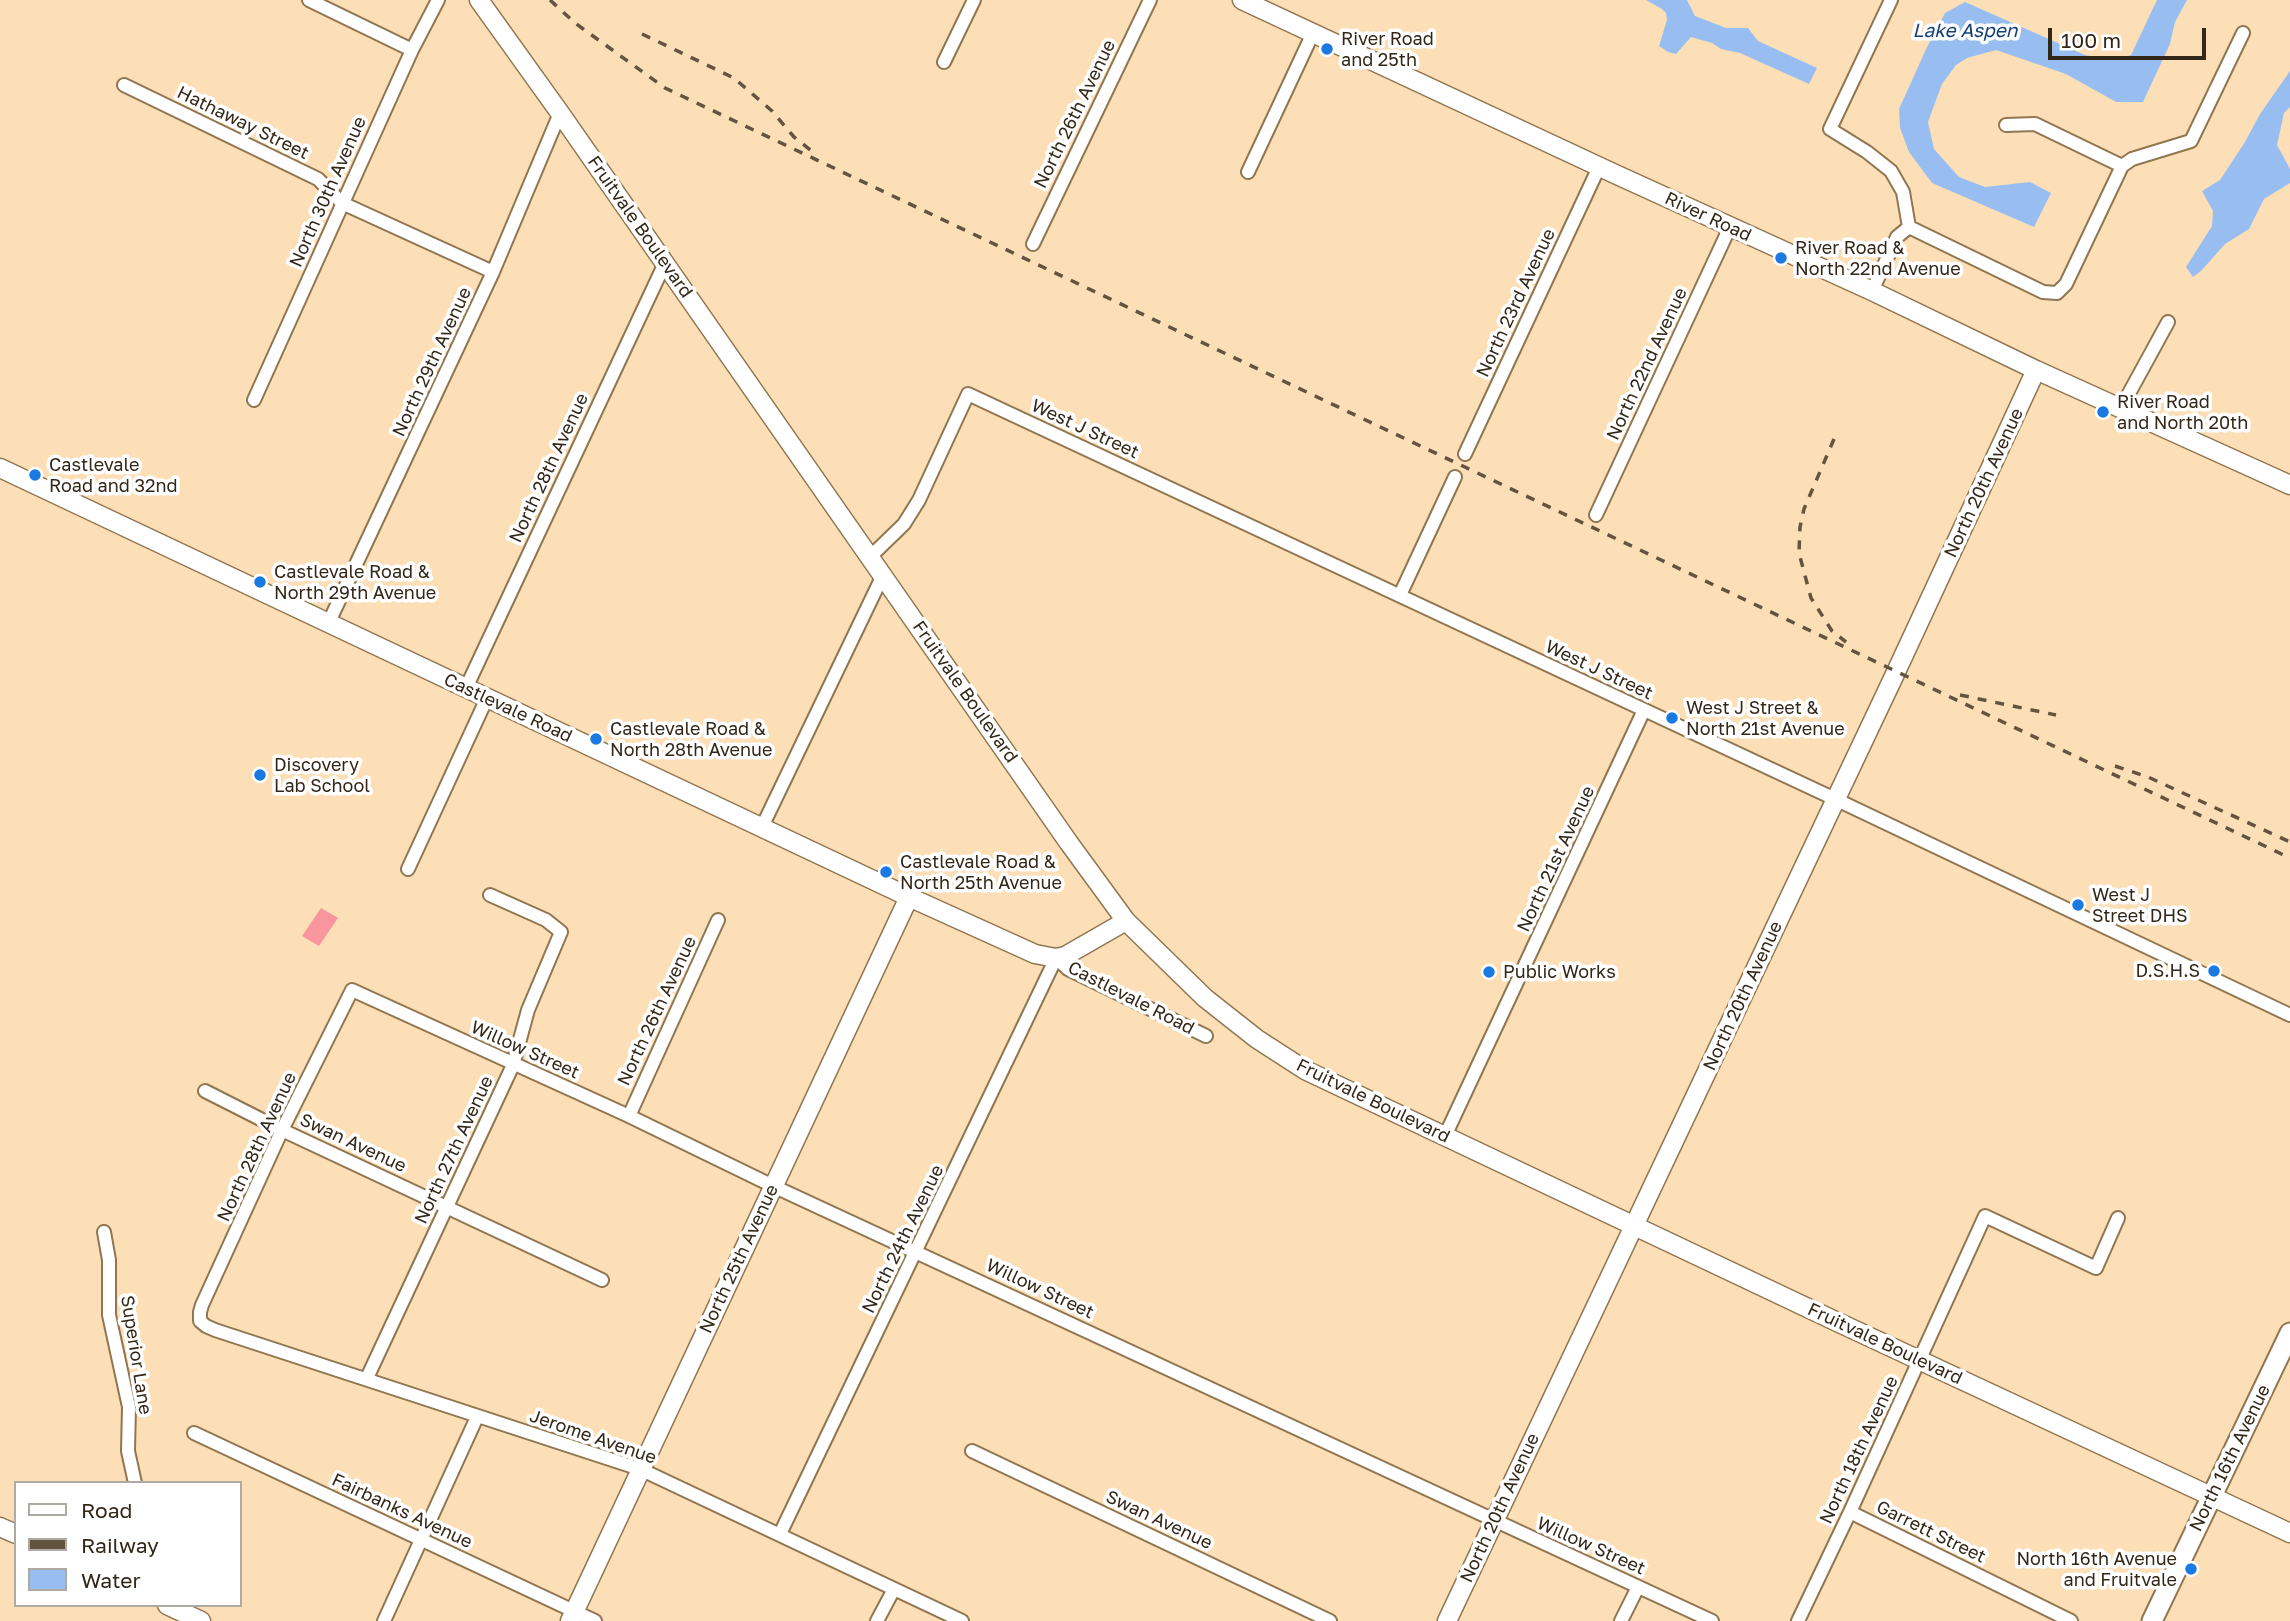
<!DOCTYPE html>
<style>
body{margin:0}
#map{position:relative;width:2290px;height:1621px;overflow:hidden;background:#fddfb7;font-family:"Golos Text",sans-serif}
canvas{display:block}
.legend{position:absolute;left:14px;top:1481px;width:228px;height:126px;box-sizing:border-box;background:#fff;border:2px solid #ada9a3;margin:0;padding:9px 12px;list-style:none;font-size:21px;color:#322718}
.legend li{display:flex;align-items:center;gap:14px;height:35px}
.legend b{width:35px;border:2px solid #ada9a3}
.scale{position:absolute;left:2048px;top:28px;width:158px;height:32px;box-sizing:border-box;border:4px solid #322718;border-top:0;padding-left:9px;font-size:21px;line-height:24px;white-space:nowrap;color:#322718;-webkit-text-stroke:5px #fff;paint-order:stroke}
</style>
<div id="map">
<canvas width="2290" height="1621"></canvas>
<ul class="legend">
<li><b style="height:9px;background:#fff"></b>Road</li>
<li><b style="height:9px;background:#63543f"></b>Railway</li>
<li><b style="height:19px;background:#98bef1"></b>Water</li>
</ul>
<div class="scale">100 m</div>
</div>
<script>
const ctx = document.querySelector('canvas').getContext('2d');
ctx.lineJoin = 'round';
function fillPath(path, color) {
  ctx.fillStyle = color;
  ctx.fill(path, 'evenodd');
}
function shape(rows) {
  const path = new Path2D();
  for (const r of rows) {
    path.moveTo(r[0], r[1]);
    for (let i = 2; i < r.length; i += 2) path.lineTo(r[i], r[i + 1]);
  }
  return path;
}
function stroke(path, color, width, dash) {
  ctx.strokeStyle = color;
  ctx.lineWidth = width;
  ctx.lineCap = dash ? 'butt' : 'round';
  ctx.setLineDash(dash || []);
  ctx.stroke(path);
}
function write(font, color, halo, rows, align = 'center') {
  ctx.font = font + ' "Golos Text",sans-serif';
  ctx.lineWidth = 7;
  ctx.setLineDash([]);
  ctx.textBaseline = 'middle';
  ctx.strokeStyle = halo;
  ctx.fillStyle = color;
  for (const [text, x, y, turn = 0] of rows) {
    ctx.save();
    ctx.translate(x, y);
    ctx.rotate((+turn || 0) * Math.PI / 180);
    ctx.textAlign = isNaN(turn) ? turn : align;
    if (halo) ctx.strokeText(text, 0, 0);
    ctx.fillText(text, 0, 0);
    ctx.restore();
  }
}
const green = shape([
 [321,908,338,918,319,946,302,936]
]);
const water = shape([
 [1646,0,1687,0,1695,16,1726,28,1748,28,1758,41,1817,68,1809,84,1740,53,1721,49,1712,43,1691,37,1676,54,1668,52,1659,46,1667,20,1666,13,1662,9],
 [2157,0,2187,0,2175,22,2170,44,2143,102,2116,102,2066,74,1996,50,1967,58,1956,65,1942,84,1928,122,1934,149,1959,177,1985,187,2030,182,2051,193,2034,227,1932,183,1909,152,1900,128,1899,109,1927,47,1945,13,1965,2,2085,55,2105,59,2119,59,2131,55],
 [2290,71,2290,107,2284,113,2277,145,2290,169,2290,183,2264,199,2249,229,2225,244,2201,271,2193,277,2186,267,2212,226,2213,211,2202,191,2220,180,2245,142,2260,114]
]);
const street = shape([
 [309,0,412,50],
 [1891,0,1830,129,1867,152,1891,171,1903,192,1909,227,2043,292,2057,293,2066,284,2122,166,2132,159,2191,141,2243,33],
 [944,62,974,0],
 [124,85,318,179,342,203,493,272],
 [2006,125,2035,124,2122,166],
 [1248,172,1313,33],
 [1033,244,1150,0],
 [1872,291,1897,237,1909,227],
 [254,400,412,50,438,0],
 [2121,408,2168,322],
 [1465,454,1599,167],
 [1596,515,1730,227],
 [870,557,904,524,919,500,968,394,1835,799,2290,1015],
 [1400,595,1455,477],
 [328,624,493,272,560,113],
 [466,688,665,263],
 [762,827,883,575],
 [408,869,487,698],
 [205,1091,282,1130,602,1280],
 [629,1116,718,920],
 [1445,1136,1644,710],
 [104,1232,109,1260,109,1315,129,1407,128,1451,135,1483],
 [367,1378,513,1065,528,1010,561,932,546,920,490,895],
 [194,1433,595,1621],
 [972,1451,1330,1621],
 [1850,1512,2071,1621],
 [780,1534,1056,958,1068,969,1206,1036],
 [384,1621,477,1417],
 [877,1621,894,1589],
 [962,1621,640,1469,215,1330,206,1326,200,1321,200,1312,202,1305,282,1130,352,990,629,1116,773,1186,1712,1621],
 [1621,1621,1638,1587],
 [1798,1621,1850,1512,1985,1216,2096,1268,2118,1218]
]);
const secondary = shape([
 [479,0,560,113,1069,843,1126,921,1205,998,1257,1039,1305,1070,1831,1319,2290,1533],
 [1242,0,1615,174,1872,291,2036,370,2290,485],
 [0,468,909,897,1035,954,1056,958,1065,956,1126,921],
 [0,1527,16,1534],
 [167,1605,201,1621],
 [570,1621,909,897],
 [1447,1621,1896,672,2036,370]
]);
const primary = shape([
 [2152,1621,2290,1333]
]);
const rail = shape([
 [550,0,575,23,665,88,2290,858],
 [642,34,734,78,772,111,794,137,813,152],
 [1834,439,1804,509,1800,527,1799,553,1811,598,1832,631,1846,642],
 [1960,695,2056,715],
 [2115,766,2148,777,2290,842]
]);
const markers = [
 [1327,49,7,"#1b79e2"],
 [1781,258,7,"#1b79e2"],
 [2103,412,7,"#1b79e2"],
 [35,475,7,"#1b79e2"],
 [260,582,7,"#1b79e2"],
 [1672,718,7,"#1b79e2"],
 [596,739,7,"#1b79e2"],
 [260,775,7,"#1b79e2"],
 [886,872,7,"#1b79e2"],
 [2078,905,7,"#1b79e2"],
 [2214,971,7,"#1b79e2"],
 [1489,972,7,"#1b79e2"],
 [2191,1569,7,"#1b79e2"]
];
const poiNames = [
 ["River Road",1341,39],
 ["and 25th",1341,60],
 ["River Road &",1795,248],
 ["North 22nd Avenue",1795,269],
 ["River Road",2117,402],
 ["and North 20th",2117,423],
 ["Castlevale",49,465],
 ["Road and 32nd",49,486],
 ["Castlevale Road &",274,572],
 ["North 29th Avenue",274,593],
 ["West J Street &",1686,708],
 ["North 21st Avenue",1686,729],
 ["Castlevale Road &",610,729],
 ["North 28th Avenue",610,750],
 ["Discovery",274,765],
 ["Lab School",274,786],
 ["Castlevale Road &",900,862],
 ["North 25th Avenue",900,883],
 ["West J",2092,895],
 ["Street DHS",2092,916],
 ["D.S.H.S",2200,971,"right"],
 ["Public Works",1503,972],
 ["North 16th Avenue",2177,1559,"right"],
 ["and Fruitvale",2177,1580,"right"]
];
const streetNames = [
 ["North 26th Avenue",1075,114,-64],
 ["Hathaway Street",243,123,26],
 ["North 30th Avenue",328,192,-66],
 ["River Road",1708,217,25],
 ["Fruitvale Boulevard",640,227,55],
 ["North 23rd Avenue",1516,303,-65],
 ["North 29th Avenue",432,362,-65],
 ["North 22nd Avenue",1647,364,-65],
 ["West J Street",1085,429,25],
 ["North 28th Avenue",549,468,-65],
 ["North 20th Avenue",1984,483,-65],
 ["West J Street",1599,670,25],
 ["Fruitvale Boulevard",965,692,55],
 ["Castlevale Road",508,708,25],
 ["North 21st Avenue",1556,859,-65],
 ["North 20th Avenue",1743,996,-65],
 ["Castlevale Road",1131,998,27],
 ["North 26th Avenue",657,1011,-65],
 ["Willow Street",525,1050,24],
 ["Fruitvale Boulevard",1373,1101,26],
 ["Swan Avenue",353,1143,25],
 ["North 28th Avenue",257,1147,-65],
 ["North 27th Avenue",454,1150,-65],
 ["North 24th Avenue",903,1239,-64],
 ["North 25th Avenue",739,1259,-65],
 ["Willow Street",1040,1289,25],
 ["Fruitvale Boulevard",1885,1344,25],
 ["Superior Lane",136,1355,81],
 ["Jerome Avenue",593,1437,19],
 ["North 18th Avenue",1859,1450,-65],
 ["North 16th Avenue",2230,1458,-64],
 ["North 20th Avenue",1500,1508,-65],
 ["Fairbanks Avenue",402,1511,25],
 ["Swan Avenue",1159,1520,25],
 ["Garrett Street",1931,1532,26],
 ["Willow Street",1591,1546,24]
];
const waterNames = [
 ["Lake Aspen",1965,31]
];
fillPath(green, '#f8959d');
fillPath(water, '#98bef1');
stroke(street, '#907651', 16);
stroke(secondary, '#907651', 21);
stroke(primary, '#907651', 23);
stroke(street, '#fff', 12);
stroke(secondary, '#fff', 18);
stroke(primary, '#fff', 19);
stroke(rail, '#63543f', 3.5, [9, 9]);
for (const [x, y, r, color] of markers) {
  const dot = new Path2D();
  dot.arc(x, y, r, 0, 2 * Math.PI);
  ctx.fillStyle = color;
  ctx.fill(dot);
  stroke(dot, '#fff', 2.5);
}
write('18px', '#322718', '#fff', poiNames, 'left');
write('18px', '#322718', '#fff', streetNames);
write('italic 19px', '#164176', '#fff', waterNames);
</script>
